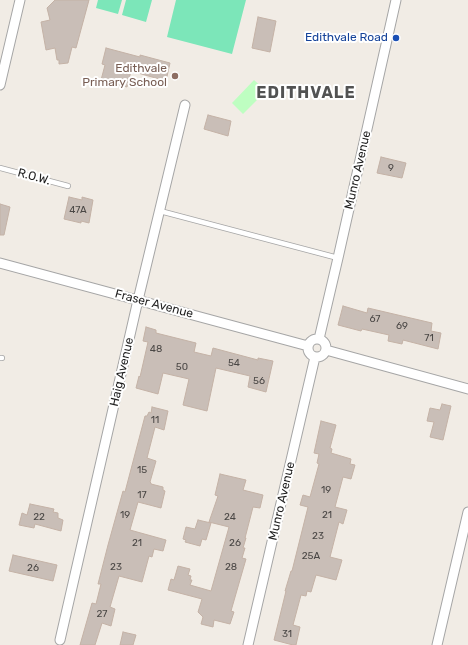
<!DOCTYPE html>
<style>
body{margin:0}
canvas{display:block;background:#f1ece5}
</style>
<canvas width="468" height="645"></canvas>
<script>
const ctx = document.querySelector('canvas').getContext('2d');
ctx.lineJoin = 'round';
function fillPath(path, color) {
  ctx.fillStyle = color;
  ctx.fill(path, 'evenodd');
}
function shape(rows) {
  const path = new Path2D();
  for (const r of rows) {
    if (r.length === 3) {
      path.moveTo(r[0] + r[2], r[1]);
      path.arc(r[0], r[1], r[2], 0, 2 * Math.PI);
      continue;
    }
    path.moveTo(r[0], r[1]);
    for (let i = 2; i < r.length; i += 2) path.lineTo(r[i], r[i + 1]);
  }
  return path;
}
function stroke(path, color, width, dash) {
  ctx.strokeStyle = color;
  ctx.lineWidth = width;
  ctx.lineCap = dash ? 'butt' : 'round';
  ctx.setLineDash(dash || []);
  ctx.stroke(path);
}
function write(font, color, halo, rows, align = 'center') {
  ctx.font = font + ' Rubik,sans-serif';
  ctx.lineWidth = 4;
  ctx.setLineDash([]);
  ctx.textBaseline = 'middle';
  ctx.strokeStyle = halo;
  ctx.fillStyle = color;
  for (const [text, x, y, turn = 0] of rows) {
    ctx.save();
    ctx.translate(x, y);
    ctx.rotate((+turn || 0) * Math.PI / 180);
    ctx.textAlign = isNaN(turn) ? turn : align;
    if (halo) ctx.strokeText(text, 0, 0);
    ctx.fillText(text, 0, 0);
    ctx.restore();
  }
}
const park = shape([
 [254,80,266,91,243,114,232,103]
]);
const pitch = shape([
 [98,0,122,0,118,14,96,8],
 [126,0,152,0,146,22,122,15],
 [176,0,246,0,232,54,167,37]
]);
const building = shape([
 [55,0,89,0,76,48,72,47,68,63,59,64,59,60,57,60,55,48,46,50,41,22,50,20,47,8,55,0],
 [258,17,276,21,270,52,252,48,258,17],
 [106,48,140,57,140,55,170,63,166,81,131,71,127,87,101,80,105,65,102,64,106,48],
 [208,115,231,121,228,136,204,129,208,115],
 [381,157,406,163,402,178,377,173,381,157],
 [69,197,82,200,82,197,93,200,89,223,81,221,81,223,64,219,69,197],
 [0,204,10,207,4,235,0,235,0,204],
 [343,306,367,313,368,308,432,323,431,331,441,333,438,349,403,340,402,344,388,341,389,335,362,329,361,331,338,325,343,306],
 [146,327,156,330,156,333,196,343,194,352,211,356,213,348,258,360,258,358,273,361,266,392,248,387,250,376,216,368,207,411,183,405,189,379,163,373,158,394,136,388,139,376,140,377,148,342,143,341,146,327],
 [442,404,451,406,443,440,430,437,434,422,427,421,430,408,440,410,442,404],
 [152,407,168,411,164,430,155,427,147,458,156,461,150,482,151,483,151,484,163,487,163,490,165,491,161,508,138,502,130,530,166,540,163,551,154,549,152,557,149,556,142,582,119,576,110,607,115,609,111,626,102,623,95,645,80,645,92,603,96,604,101,584,98,584,108,545,123,491,125,492,145,416,147,416,149,412,151,413,152,407],
 [321,421,336,425,330,448,332,449,331,453,351,459,350,464,355,465,351,479,343,477,335,507,347,510,343,524,339,522,330,557,342,560,336,580,316,575,311,592,307,591,306,596,301,595,293,625,300,627,296,645,293,645,274,640,286,591,285,591,291,571,292,571,308,507,300,505,303,495,310,497,319,464,317,463,319,454,314,453,321,421],
 [220,474,246,480,243,490,263,495,260,508,253,507,245,538,246,538,243,548,245,548,242,558,246,559,231,611,234,612,230,624,214,620,213,627,201,624,203,617,198,612,202,599,168,590,171,579,174,580,178,566,190,569,188,575,191,576,190,580,192,580,190,585,211,591,229,527,209,522,218,496,215,495,220,474],
 [30,504,54,509,53,512,58,513,58,518,63,520,61,531,35,524,34,528,19,525,22,513,27,515,30,504],
 [198,520,211,523,206,540,202,539,200,546,185,542,186,540,183,539,186,527,195,529,198,520],
 [13,555,57,565,53,581,9,571,13,555],
 [123,632,136,635,133,645,120,645,123,632]
]);
const service = shape([
 [0,168,68,186],
 [160,211,338,258],
 [0,358,2,358]
]);
const minor = shape([
 [0,85,20,0],
 [0,263,308,346],
 [317,348,9],
 [319,339,338,258,396,0],
 [326,350,468,389],
 [60,640,138,300,185,105],
 [248,645,315,357],
 [437,645,468,512]
]);
const markers = [
 [396,38,4,"#1a4fb4"],
 [175,76,4,"#8d6e63"]
];
const numberNames = [
 ["9",391,168],
 ["47A",78,210],
 ["67",375,319],
 ["69",402,326],
 ["71",429,338],
 ["48",156,349],
 ["54",234,363],
 ["50",182,367],
 ["56",259,381],
 ["11",155,420],
 ["15",142,470],
 ["19",326,490],
 ["17",142,495],
 ["19",125,515],
 ["21",327,515],
 ["22",39,517],
 ["24",230,517],
 ["23",318,536],
 ["21",137,543],
 ["26",235,543],
 ["25A",311,556],
 ["23",116,567],
 ["28",231,567],
 ["26",33,568],
 ["27",102,614],
 ["31",287,634]
];
const transitNames = [
 ["Edithvale Road",388,38]
];
const educationNames = [
 ["Edithvale",167,69],
 ["Primary School",167,83]
];
const streetNames = [
 ["Munro Avenue",358,170,-77],
 ["R.O.W.",34,177,15],
 ["Fraser Avenue",154,304,15],
 ["Haig Avenue",122,372,-77],
 ["Munro Avenue",282,501,-77]
];
const districtNames = [
 ["EDITHVALE",306,93]
];
fillPath(park, '#befec1');
fillPath(pitch, '#7ce6b9');
fillPath(building, '#c9beb7');
stroke(building, '#c4b2a6', 1);
stroke(service, '#a6a6a6', 6);
stroke(minor, '#a6a6a6', 11);
stroke(service, '#fff', 4.5);
stroke(minor, '#fff', 9);
for (const [x, y, r, color] of markers) {
  const dot = new Path2D();
  dot.arc(x, y, r, 0, 2 * Math.PI);
  ctx.fillStyle = color;
  ctx.fill(dot);
  stroke(dot, '#fff', 1.5);
}
write('10px', '#4a4745', null, numberNames);
write('12px', '#164399', '#fff', transitNames, 'right');
write('12px', '#785e54', '#fff', educationNames, 'right');
write('12px', '#1f1f1f', '#fff', streetNames);
ctx.letterSpacing = '1px';
write('bold 16px', '#525252', '#fff', districtNames);
ctx.letterSpacing = '0px';
</script>
